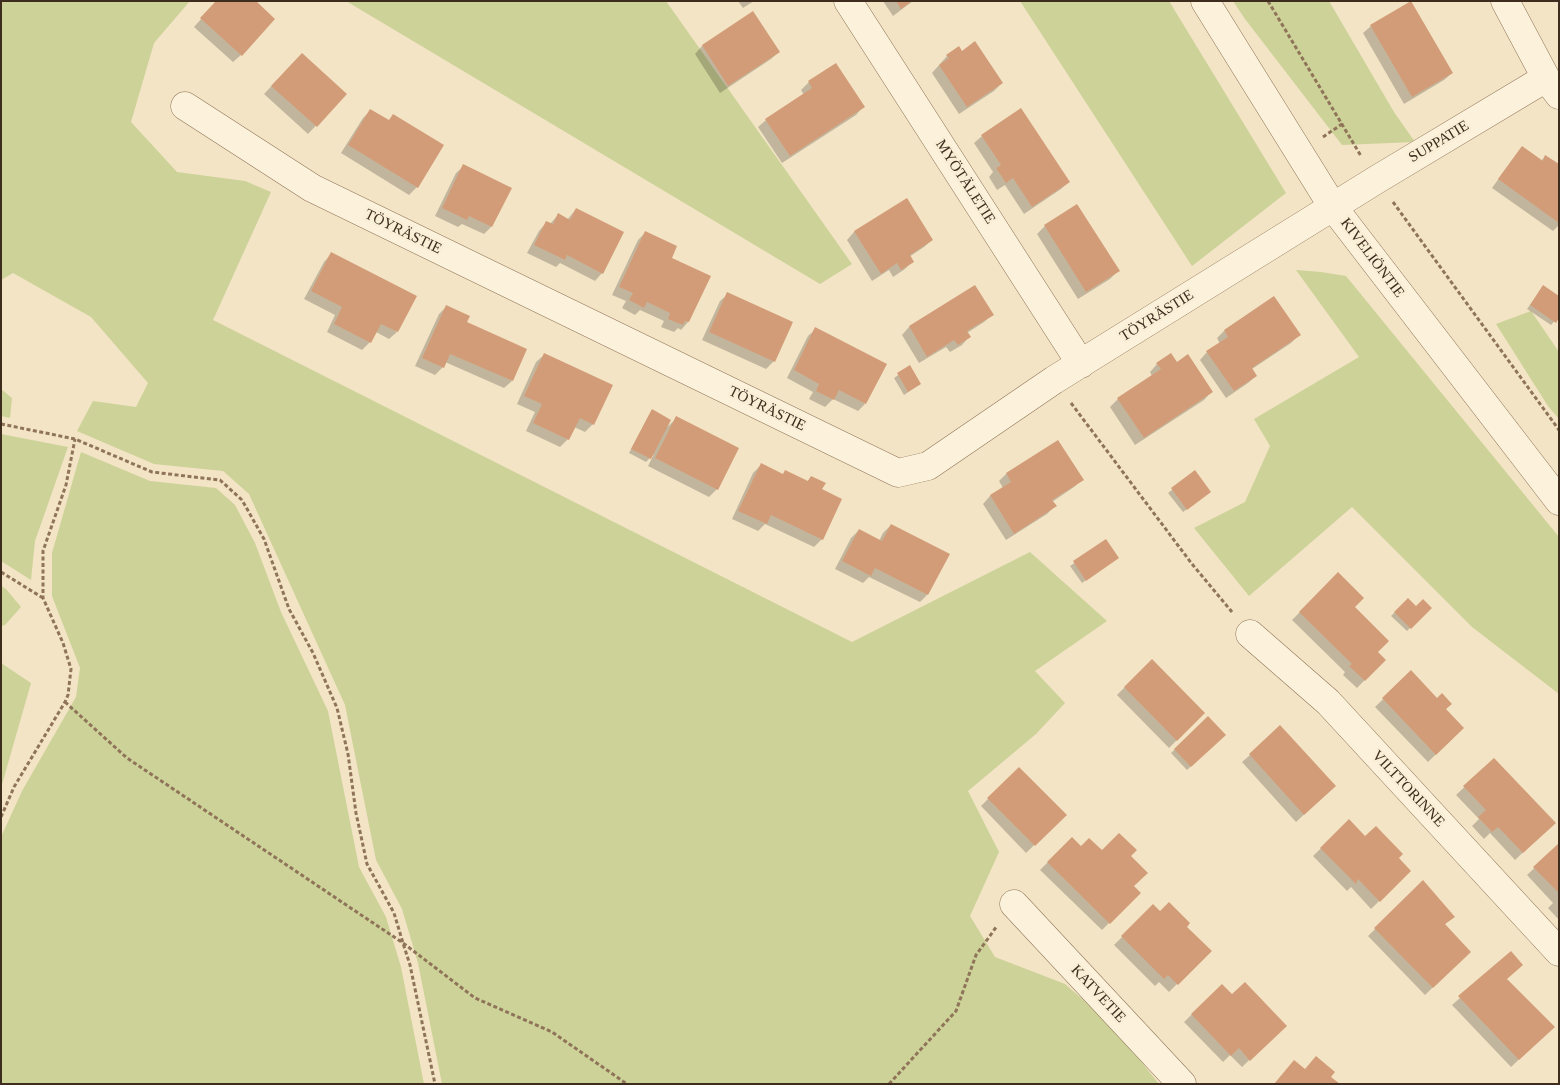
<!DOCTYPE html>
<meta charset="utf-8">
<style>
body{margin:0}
#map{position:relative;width:1560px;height:1085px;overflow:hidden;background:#f2e4c5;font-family:"Times New Roman",serif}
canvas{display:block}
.frame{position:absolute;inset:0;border:2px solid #3e2d1e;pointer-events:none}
</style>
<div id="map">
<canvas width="1560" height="1085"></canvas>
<div class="frame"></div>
</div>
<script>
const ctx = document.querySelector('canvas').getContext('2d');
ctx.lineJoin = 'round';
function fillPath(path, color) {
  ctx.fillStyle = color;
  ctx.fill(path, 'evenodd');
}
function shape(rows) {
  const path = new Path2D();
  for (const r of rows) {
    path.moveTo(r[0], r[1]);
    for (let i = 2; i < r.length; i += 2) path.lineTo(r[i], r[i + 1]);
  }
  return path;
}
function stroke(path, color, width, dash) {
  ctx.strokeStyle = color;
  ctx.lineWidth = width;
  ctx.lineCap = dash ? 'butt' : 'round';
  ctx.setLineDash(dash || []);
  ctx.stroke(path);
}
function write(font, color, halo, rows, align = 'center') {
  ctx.font = font + ' "Times New Roman",serif';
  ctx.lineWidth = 5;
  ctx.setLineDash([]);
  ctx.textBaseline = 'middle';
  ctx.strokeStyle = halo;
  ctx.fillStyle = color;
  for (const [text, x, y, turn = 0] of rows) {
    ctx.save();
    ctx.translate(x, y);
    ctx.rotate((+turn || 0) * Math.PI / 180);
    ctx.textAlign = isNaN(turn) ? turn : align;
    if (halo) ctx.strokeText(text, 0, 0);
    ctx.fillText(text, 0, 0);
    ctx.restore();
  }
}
const green = shape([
 [1,1,190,1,154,43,131,122,177,172,245,181,271,192,213,320,852,642,1030,552,1107,621,1035,671,1065,703,1036,734,968,791,999,852,970,916,995,957,1065,984,1111,1024,1159,1084,442,1084,418,963,402,909,376,860,345,705,249,494,223,471,154,464,77,431,93,401,136,407,148,383,91,317,13,273,1,280],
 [346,1,666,1,852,264,820,284],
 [1020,1,1169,1,1286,193,1192,266],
 [1233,1,1329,1,1394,112,1415,142,1342,145,1245,19],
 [1296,270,1321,272,1346,276,1559,537,1559,694,1472,627,1352,507,1249,596,1194,528,1245,502,1270,446,1254,419,1359,357],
 [1531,311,1559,352,1559,419,1548,406,1496,324],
 [1,389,12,398,10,418,1,416],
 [1,434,68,447,35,541,31,580,1,561],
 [81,452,150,481,216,488,235,505,255,543,281,612,328,711,359,867,386,917,401,967,424,1084,1,1084,1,837,22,791,76,697,80,668,52,596,52,553],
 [1,586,6,589,21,607,5,625,1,626],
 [1,663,31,683,1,788]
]);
const shadow = shape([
 [217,1,241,55,233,62,194,27],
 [738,1,754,1,743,8],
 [883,1,913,1,893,16],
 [753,13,779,52,771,59,720,93,695,54,702,46],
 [1371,26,1452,73,1444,80,1404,104,1363,33],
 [961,52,1002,83,994,91,959,114,932,73,947,56],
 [294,62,346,94,308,134,264,94],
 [809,82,863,107,856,115,782,163,758,127,766,120,804,95,801,90],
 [371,110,388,121,442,146,417,187,409,195,341,153,363,118],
 [982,136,1069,182,1061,189,1024,214,1005,185,997,190,989,177,993,172,974,143],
 [1523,148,1541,161,1545,156,1559,175,1559,225,1553,231,1492,188,1515,156],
 [464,166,491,227,484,234,462,224,458,227,435,216,456,173],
 [906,200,932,240,924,247,909,257,912,262,905,269,893,277,889,270,872,281,847,240,854,232],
 [576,209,602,273,595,281,560,263,556,267,527,253,539,231,546,223,550,224,558,215,567,220],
 [1045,226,1118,271,1110,279,1078,299,1037,234],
 [646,232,670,258,688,322,681,330,678,328,674,332,661,327,664,321,640,310,635,315,622,308,626,301,612,295,638,240],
 [331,254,397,332,389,339,376,332,370,342,362,350,327,332,335,315,304,299,324,262],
 [975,287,992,315,984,322,967,333,969,337,962,345,950,352,946,347,919,363,902,335,909,327],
 [1540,291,1557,297,1559,295,1559,316,1551,325,1527,309],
 [728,294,774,361,766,369,702,340,720,301],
 [446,307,465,323,512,381,504,388,445,362,443,367,435,375,415,366,439,314],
 [816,329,865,404,858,411,833,399,825,407,809,399,813,392,787,378,808,336],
 [1224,331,1299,335,1291,343,1252,369,1256,376,1248,383,1226,398,1200,360,1207,352,1220,344,1217,338],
 [544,355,593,424,585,432,574,427,568,439,560,447,526,431,535,412,517,404,536,362],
 [1157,364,1176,364,1211,392,1204,400,1135,445,1110,407,1118,399,1152,376,1150,372],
 [910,367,920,384,904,395,894,378],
 [653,411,666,428,677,418,717,489,709,497,648,466,654,454,646,462,629,453,649,415],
 [761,465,782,475,785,472,807,482,811,477,821,490,822,539,814,547,765,524,758,531,732,519,753,473],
 [1195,472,1206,495,1183,512,1168,493],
 [1006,474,1082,480,1074,487,1052,502,1055,506,1047,514,1006,540,983,504,990,496,1003,488,999,481],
 [891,525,927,595,920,602,869,577,863,583,835,569,851,538,859,530,879,541,883,533],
 [1106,541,1117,558,1082,583,1070,566],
 [1338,574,1353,607,1376,652,1384,660,1357,688,1343,675,1345,672,1292,620],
 [1408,599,1416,607,1430,608,1407,631,1391,616],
 [1152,660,1204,713,1169,748,1117,695],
 [1411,672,1463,728,1428,762,1375,707],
 [1208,718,1224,735,1187,770,1171,753],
 [1250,755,1326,794,1296,822,1242,762],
 [1494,759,1546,831,1515,860,1490,833,1484,839,1472,826,1479,819,1456,795],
 [1019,768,1065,815,1026,853,981,806],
 [1349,821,1365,838,1397,858,1410,871,1371,909,1351,887,1347,891,1313,856],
 [1072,838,1081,848,1129,856,1132,886,1139,893,1102,930,1040,870],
 [1559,845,1559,920,1548,908,1553,903,1527,875],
 [1423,882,1453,916,1444,925,1469,952,1425,995,1368,936],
 [1153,906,1160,913,1185,927,1210,951,1169,992,1159,982,1155,986,1114,945],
 [1511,953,1506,980,1545,1035,1511,1067,1452,1005],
 [1222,985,1232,996,1285,1026,1242,1067,1230,1055,1223,1062,1184,1022]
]);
const building = shape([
 [216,1,256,1,275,19,242,56,200,18],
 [896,1,912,1,901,9],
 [1411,1,1453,73,1412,97,1370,25],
 [753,11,780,52,728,86,702,45],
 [975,41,1003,83,967,107,939,65,949,58,946,55,959,46,962,51],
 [302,53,347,94,317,127,271,86],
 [836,63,865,107,790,156,765,119,812,88,808,81],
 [1021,108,1070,182,1032,207,1013,178,1006,183,996,168,1001,165,981,135],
 [370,109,389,120,393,114,444,145,418,188,348,145],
 [1522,146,1543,161,1545,155,1559,164,1559,223,1498,179],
 [463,164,512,188,492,227,469,216,467,220,442,208],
 [907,198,933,240,910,255,914,262,901,270,897,263,881,274,854,231],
 [1077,204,1120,271,1086,292,1044,225],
 [576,208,624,232,603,274,567,255,565,260,534,245,546,221,553,224,558,213,570,220],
 [645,231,677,246,672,258,711,276,689,322,685,321,683,325,668,319,670,313,647,302,644,308,629,300,633,293,619,287],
 [331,252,417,296,398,332,381,324,371,343,334,324,342,307,311,291],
 [975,285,994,315,967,331,971,337,958,345,954,340,927,357,909,326],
 [1543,285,1559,296,1559,318,1556,323,1530,305],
 [727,292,793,322,775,362,709,332],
 [1274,296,1301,335,1252,368,1257,376,1234,391,1206,351,1228,337,1224,330],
 [446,305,470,316,467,322,527,349,513,381,450,354,444,368,422,358],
 [815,327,887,364,866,404,839,390,834,400,816,391,819,384,794,370],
 [544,353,613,385,594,425,580,418,569,440,533,423,542,404,524,396],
 [1171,353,1177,362,1188,354,1213,392,1144,438,1117,398,1161,369,1156,363],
 [910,365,921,384,908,392,897,373],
 [652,409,671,420,651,459,631,449],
 [676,416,739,448,718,490,655,458],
 [1058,440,1084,480,1052,500,1057,506,1014,534,990,495,1011,482,1006,473],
 [761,463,783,474,785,470,808,481,811,476,826,483,822,489,842,499,823,540,771,515,767,524,738,511],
 [1195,470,1211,492,1187,510,1171,488],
 [891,524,950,554,928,595,875,568,871,576,842,561,859,529,882,541],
 [1106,539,1119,558,1086,581,1073,561],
 [1338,572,1364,598,1355,607,1389,641,1378,652,1386,660,1365,681,1349,666,1352,664,1299,612],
 [1408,598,1416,606,1423,599,1432,608,1411,629,1394,612],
 [1152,659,1205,713,1177,741,1124,687],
 [1411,670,1437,698,1442,693,1452,704,1446,709,1464,728,1436,755,1382,698],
 [1208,716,1226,735,1191,767,1174,749],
 [1280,725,1336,786,1304,815,1249,754],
 [1494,758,1556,823,1523,853,1498,827,1492,832,1478,817,1486,810,1463,786],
 [1019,767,1067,815,1035,846,987,798],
 [1349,819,1365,836,1376,826,1403,854,1399,858,1411,871,1380,902,1358,879,1356,884,1320,848],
 [1119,833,1137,850,1131,856,1148,873,1134,886,1141,893,1110,924,1047,862,1072,837,1081,846,1089,838,1102,850],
 [1559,843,1559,893,1533,867],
 [1423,880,1455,917,1445,924,1471,952,1433,988,1374,928],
 [1169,902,1190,923,1187,927,1212,951,1178,985,1168,975,1164,979,1121,936,1153,904,1160,911],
 [1511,951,1523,965,1507,979,1555,1027,1519,1060,1458,996],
 [1245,982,1287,1026,1250,1061,1239,1048,1231,1056,1191,1014,1222,984,1232,994],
 [1316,1056,1335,1072,1331,1077,1340,1084,1274,1084,1294,1060,1305,1069]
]);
const path = shape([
 [1268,1,1361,156],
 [1323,137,1342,124],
 [1393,202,1559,430],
 [1071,403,1192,564,1232,612],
 [1,424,75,439,152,472,220,480,242,500,264,539,289,609,313,653,337,708,348,754,356,813,367,864,394,913,403,943,410,965,435,1084],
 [1,572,43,598],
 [65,702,127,758,403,943,475,998,552,1032,627,1084],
 [1,817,14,787,65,702,68,695,71,669,63,643,43,598,43,551,66,485,75,439],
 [889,1084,956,1011,976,955,997,926]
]);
const minor = shape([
 [848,1,1081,364],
 [1205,1,1333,207,1559,501],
 [1505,1,1546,78,1559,95],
 [185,106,312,188,898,473,928,466,1054,380,1376,180,1546,78],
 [1250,634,1328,702,1559,952],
 [1014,904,1182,1084]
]);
const streetNames = [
 ["SUPPATIE",1439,142,-31],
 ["MYÖTÄLETIE",965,182,57],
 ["TÖYRÄSTIE",403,232,26],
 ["KIVELIÖNTIE",1372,258,53],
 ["TÖYRÄSTIE",1157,316,-32],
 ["TÖYRÄSTIE",767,409,26],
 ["VILTTORINNE",1408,789,47],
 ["KATVETIE",1098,994,47]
];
fillPath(green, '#cdd298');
fillPath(shadow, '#0003');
fillPath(building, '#d39c78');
stroke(minor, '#8f7459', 29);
stroke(path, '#8f7459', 3, [4, 2.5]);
stroke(minor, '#fcf1da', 28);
write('15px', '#3e2d1e', '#f9eed6', streetNames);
</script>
